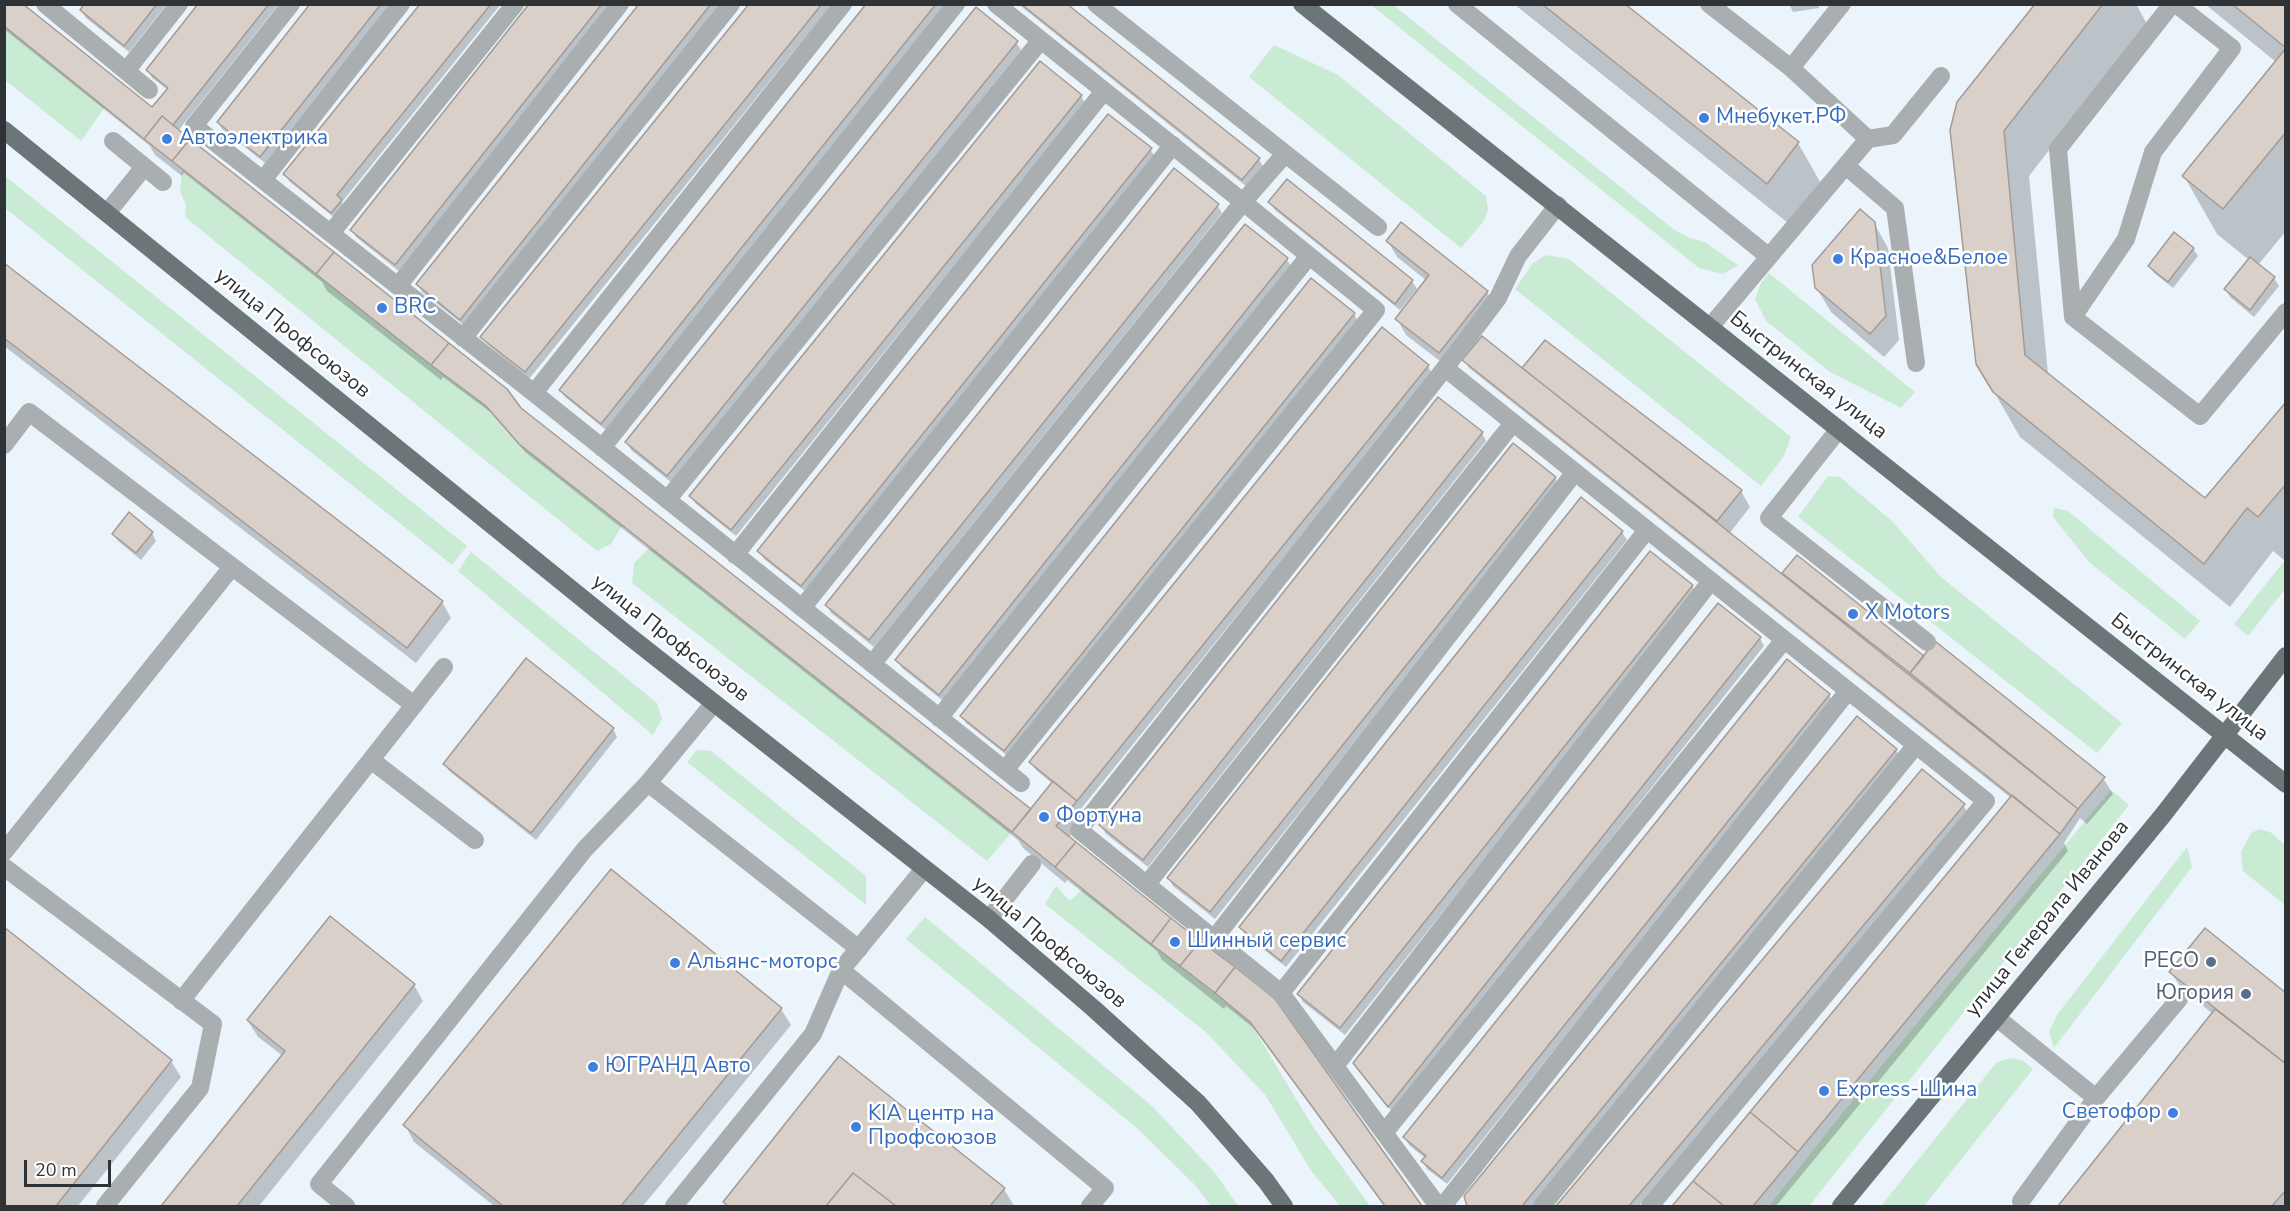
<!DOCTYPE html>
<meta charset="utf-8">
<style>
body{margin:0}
#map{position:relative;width:2290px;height:1211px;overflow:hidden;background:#ebf4fb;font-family:"Nunito Sans",sans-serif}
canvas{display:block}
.frame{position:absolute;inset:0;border:6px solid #303336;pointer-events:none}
.scale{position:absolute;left:24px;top:1160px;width:87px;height:27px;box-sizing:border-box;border:3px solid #303336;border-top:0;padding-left:8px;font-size:18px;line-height:21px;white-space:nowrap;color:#303336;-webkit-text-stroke:4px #fff;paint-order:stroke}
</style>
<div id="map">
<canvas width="2290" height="1211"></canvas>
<div class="frame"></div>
<div class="scale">20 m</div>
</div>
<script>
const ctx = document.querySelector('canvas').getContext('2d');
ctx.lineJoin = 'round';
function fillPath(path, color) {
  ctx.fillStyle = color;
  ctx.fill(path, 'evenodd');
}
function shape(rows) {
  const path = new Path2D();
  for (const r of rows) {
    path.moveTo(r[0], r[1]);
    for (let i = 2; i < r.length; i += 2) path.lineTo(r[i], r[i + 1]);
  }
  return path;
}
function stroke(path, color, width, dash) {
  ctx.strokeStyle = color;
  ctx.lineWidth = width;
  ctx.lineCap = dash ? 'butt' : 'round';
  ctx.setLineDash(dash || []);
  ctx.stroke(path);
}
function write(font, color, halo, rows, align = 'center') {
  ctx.font = font + ' "Nunito Sans",sans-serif';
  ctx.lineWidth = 5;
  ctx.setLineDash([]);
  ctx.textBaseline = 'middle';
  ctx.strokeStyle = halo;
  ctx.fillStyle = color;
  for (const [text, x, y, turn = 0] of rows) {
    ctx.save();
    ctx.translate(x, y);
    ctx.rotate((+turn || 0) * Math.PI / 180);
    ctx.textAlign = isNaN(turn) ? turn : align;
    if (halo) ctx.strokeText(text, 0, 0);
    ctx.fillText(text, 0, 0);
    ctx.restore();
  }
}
const green = shape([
 [1371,5,1393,5,1673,229,1688,237,1706,243,1738,265,1723,274,1699,268],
 [4,26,105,107,81,141,5,80],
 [1274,45,1338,75,1486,196,1488,209,1484,221,1461,248,1249,77],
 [182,170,486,406,519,444,622,526,611,544,597,551,185,217,186,205,180,191],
 [5,176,467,546,452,565,5,208],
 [1546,255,1569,259,1791,437,1784,456,1761,486,1515,289,1533,263],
 [1769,273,1915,392,1901,408,1830,372,1766,321,1755,299,1761,283],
 [1828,476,1840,477,1892,521,1941,577,2122,723,2097,753,1798,517],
 [2054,508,2068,511,2200,621,2185,639,2090,563,2053,517],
 [650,547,1012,832,987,861,632,583,634,563],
 [471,552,657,703,662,719,653,735,458,571],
 [2285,560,2285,589,2248,636,2234,624],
 [697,750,711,751,866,876,866,905,687,762],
 [2111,790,2129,805,1809,1206,1769,1206,1840,1116],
 [2259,829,2270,832,2285,845,2285,905,2243,871,2241,852,2251,833],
 [2187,847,2192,867,2054,1048,2049,1032,2057,1015],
 [1056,886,1070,901,1083,889,1250,1022,1313,1127,1370,1206,1340,1206,1312,1172,1266,1096,1207,1033,1045,904],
 [925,917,1153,1107,1216,1174,1238,1206,1211,1206,1195,1185,1138,1129,906,939],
 [2010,1058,2022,1060,2033,1069,1924,1206,1881,1206,1996,1063]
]);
const shadow = shape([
 [4,4,152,109,168,90,152,78,148,70,200,4,279,4,178,131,520,410,1031,810,1053,784,1036,770,1031,763,1428,366,1432,374,1080,810,1085,818,1069,838,1273,1000,1420,1206,1385,1206,1256,1030,1226,1006,1224,1009,1162,960,1157,951,1067,880,1065,883,1023,848,1018,840,525,452,493,414,443,377,441,380,327,291,322,282,184,173,182,176,155,155,150,146,4,29],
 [86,4,167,4,129,52,86,18,81,10],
 [312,4,391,4,265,163,223,130,218,123],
 [422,4,501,4,342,202,345,208,336,219,290,182,285,174],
 [531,4,612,4,400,272,356,237,352,230],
 [641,4,721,4,465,326,422,292,418,285],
 [751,4,832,4,529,379,487,344,482,337],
 [868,4,946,4,606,430,565,397,560,390],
 [1018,4,1064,4,1259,159,1263,167,1247,187],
 [1514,4,1622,4,1798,143,1823,187,1793,227],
 [1789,4,1819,4,1819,8,1793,12],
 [2036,4,2136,4,2147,24,2029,176,2048,374,2205,500,2286,404,2286,558,2284,560,2273,551,2230,607,2020,437,1978,364,1952,130],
 [2205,4,2286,4,2286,231,2258,265,2274,278,2279,286,2254,317,2230,297,2226,289,2249,260,2217,234,2184,176,2276,62],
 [1016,42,1021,50,672,483,631,450,627,443],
 [1081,96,1085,103,736,536,696,504,691,496],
 [1150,149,1155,157,806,592,764,559,759,551],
 [1287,181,1412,281,1417,289,1400,310,1275,210,1270,203],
 [1217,205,1222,213,874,647,831,613,827,605],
 [1874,223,1888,248,1899,340,1884,357,1831,312,1816,287],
 [1402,224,1487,292,1496,308,1449,368,1406,335,1397,319,1427,281,1397,257,1388,241],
 [2193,249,2198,256,2173,288,2154,273,2149,266],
 [1287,259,1291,267,943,701,902,668,897,660],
 [4,265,442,602,451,618,416,663,4,346],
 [1354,314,1358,321,1009,757,966,723,962,716],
 [1464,360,1523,370,1741,491,1750,507,1729,534,1788,581,1784,574,1924,658,2103,778,2113,794,2087,824,2080,818,2064,843,2068,851,1776,1206,1674,1206,2011,798,1469,368],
 [1482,433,1486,441,1148,867,1105,833,1101,825],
 [1513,445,1555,478,1559,486,1215,919,1173,886,1169,878],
 [1581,499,1622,532,1627,540,1286,967,1245,935,1241,928],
 [152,533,156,541,141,560,118,541,113,534],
 [1692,586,1696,593,1345,1035,1303,1002,1299,994],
 [1760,638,1764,646,1393,1113,1355,1063],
 [526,660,613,729,617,737,536,840,449,771,445,764],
 [1829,695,1833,702,1447,1184,1427,1169,1423,1162,1425,1158,1409,1145,1405,1138],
 [1896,750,1900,757,1532,1206,1468,1206,1466,1196],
 [1922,771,1963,805,1968,813,1639,1206,1558,1206],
 [611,871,781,1009,791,1025,643,1206,494,1206,414,1142,405,1125],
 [4,929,171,1061,181,1077,78,1206,4,1206],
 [2171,972,2286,995,2286,1206,2059,1206,2213,1014,2181,988],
 [414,985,423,1001,259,1206,163,1206,283,1056,258,1037,248,1021],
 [1004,1189,1014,1206,727,1206,725,1203]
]);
const building = shape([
 [4,4,23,4,152,107,168,88,146,70,198,4,269,4,173,125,162,116,144,139,4,26,4,4],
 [84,4,157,4,124,46,80,10,84,4],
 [310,4,381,4,260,157,217,122,310,4],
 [420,4,491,4,337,195,342,200,331,213,283,174,420,4],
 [529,4,602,4,395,265,350,230,529,4],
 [639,4,711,4,460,320,416,284,639,4],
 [749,4,822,4,525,372,480,337,749,4],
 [866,4,936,4,601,424,559,390,866,4],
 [1021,4,1067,4,1260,158,1242,180,1021,4],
 [1542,4,1625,4,1799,142,1767,184,1542,4],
 [2035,4,2103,4,2004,131,2025,355,2205,498,2286,402,2286,484,2258,517,2247,508,2204,564,1993,392,1976,364,1950,130,1957,102,2035,4],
 [2232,4,2286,4,2286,48,2232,4],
 [976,7,1018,41,667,476,625,442,976,7],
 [2286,48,2286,132,2223,209,2182,176,2286,48],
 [1040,61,1082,95,731,530,689,496,1040,61],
 [1108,114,1152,148,801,586,757,551,1108,114],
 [162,116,190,139,172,161,144,139,162,116],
 [190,139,334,252,316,274,172,161,190,139],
 [1174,168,1219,204,869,640,825,605,1174,168],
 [1287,179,1413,280,1395,304,1268,202,1287,179],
 [1860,209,1875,222,1886,316,1870,334,1815,288,1812,265,1860,209],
 [1401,222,1488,291,1439,353,1395,319,1429,275,1386,241,1401,222],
 [1245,224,1288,258,939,695,895,660,1245,224],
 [2174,232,2194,248,2168,282,2148,266,2174,232],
 [334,252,449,343,431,365,316,274,334,252],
 [2250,257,2275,277,2250,310,2224,289,2250,257],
 [4,263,443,601,407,648,4,338,4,263],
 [1311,278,1355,313,1004,751,960,716,1311,278],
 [1382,327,1429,365,1077,801,1029,762,1382,327],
 [1482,336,2078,809,2060,834,1462,360,1482,336],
 [1545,340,1742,490,1717,521,1522,368,1545,340],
 [449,343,507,389,521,408,1031,809,1012,832,519,444,486,406,431,365,449,343],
 [1438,397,1483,432,1143,860,1099,825,1438,397],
 [1513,443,1556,477,1210,912,1167,878,1513,443],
 [1581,497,1623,531,1281,961,1239,927,1581,497],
 [129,512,153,532,136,553,112,534,129,512],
 [1650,551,1693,585,1340,1028,1297,994,1650,551],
 [1797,555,1924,656,1910,673,1782,573,1797,555],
 [1718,603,1761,637,1388,1107,1353,1063,1718,603],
 [1935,641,2105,777,2078,809,1910,673,1935,641],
 [526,658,614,728,531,833,443,764,526,658],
 [1787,659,1830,694,1442,1178,1421,1161,1426,1156,1403,1137,1787,659],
 [1857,716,1897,749,1522,1206,1467,1206,1464,1196,1857,716],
 [1922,769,1965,804,1629,1206,1556,1206,1922,769],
 [1053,781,1077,801,1056,826,1076,842,1055,867,1012,832,1053,781],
 [2012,795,2060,834,1798,1152,1750,1112,2012,795],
 [1076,842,1171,918,1151,944,1055,867,1076,842],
 [611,869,782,1008,621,1206,503,1206,403,1125,611,869],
 [330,916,415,984,237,1206,161,1206,285,1051,247,1020,330,916],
 [1171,918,1200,941,1180,966,1151,944,1171,918],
 [4,927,172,1060,56,1206,4,1206,4,927],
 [2205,928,2286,993,2285,1063,2169,972,2205,928],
 [1200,941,1235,967,1215,993,1180,966,1200,941],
 [1235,967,1275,999,1422,1206,1385,1206,1250,1022,1215,993,1235,967],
 [2215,1009,2286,1064,2286,1190,2272,1206,2058,1206,2215,1009],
 [839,1056,1005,1188,990,1206,896,1206,853,1173,826,1206,728,1206,723,1202,839,1056],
 [1750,1112,1798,1152,1753,1206,1724,1206,1693,1181,1750,1112],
 [853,1173,896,1206,826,1206,853,1173],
 [1693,1181,1724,1206,1672,1206,1693,1181]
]);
const minor = shape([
 [45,4,149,90],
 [291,4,194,126,534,393,1021,783],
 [996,4,1243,202,1376,310,1005,770],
 [1096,4,1378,227],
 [1457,4,1768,256],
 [1709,4,1791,68,1868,139,1710,327],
 [2172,4,2058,149,2073,317,2200,416,2286,312],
 [1791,68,1842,4],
 [126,71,179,4],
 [1868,139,1893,135,1941,76],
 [113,141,163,182],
 [1846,166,1895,208,1916,363],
 [263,180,401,4],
 [107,213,144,167],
 [331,233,515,4],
 [398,286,620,4],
 [2073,317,2126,239,2153,152,2232,48,2176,4],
 [463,338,731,4],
 [1445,368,1986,801,1650,1206],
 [534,393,843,4],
 [1839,429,1769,518,1927,642],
 [4,445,29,412,414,705],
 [602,448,956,4],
 [667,500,1041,40],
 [735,555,1104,91],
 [802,608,1173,145],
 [872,664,1243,202,1285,154],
 [939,718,1309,256],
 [371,760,475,840],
 [648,783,859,949],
 [4,852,232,567],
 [4,867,213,1024,200,1088,105,1206],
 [1147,884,1513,423],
 [989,919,1032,864],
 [1214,939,1575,472],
 [841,970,1105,1188,1090,1206],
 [1281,993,1647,530],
 [181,1001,444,667],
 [1997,1018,2096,1098],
 [1335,1066,1711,581],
 [1384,1133,1784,640],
 [2021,1201,2096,1098,2179,999],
 [346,1206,319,1184,585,849,648,783,714,703],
 [674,1206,813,1034,841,970,924,869],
 [1438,1206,1281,993,1079,830,1445,368,1498,298,1518,256,1558,205],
 [1443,1206,1848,691],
 [1542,1206,1916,745]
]);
const major = shape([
 [1302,4,2286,784],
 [4,130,629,636,989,919,1093,1008,1198,1103,1266,1181,1284,1206],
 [1841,1206,2163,815,2286,656]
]);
const markers = [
 [1704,118,6,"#3f7fe0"],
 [167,139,6,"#3f7fe0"],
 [1838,259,6,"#3f7fe0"],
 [382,308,6,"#3f7fe0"],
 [1853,614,6,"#3f7fe0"],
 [1044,817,6,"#3f7fe0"],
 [1175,942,6,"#3f7fe0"],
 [2211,962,6,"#5c6f8a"],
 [675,963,6,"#3f7fe0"],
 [2246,994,6,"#5c6f8a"],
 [593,1067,6,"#3f7fe0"],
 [1824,1091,6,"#3f7fe0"],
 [2173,1113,6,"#3f7fe0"],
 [856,1127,6,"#3f7fe0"]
];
const shopNames = [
 ["Мнебукет.РФ",1716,118],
 ["Автоэлектрика",179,139],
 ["Красное&Белое",1850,259],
 ["BRC",394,308],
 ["X Motors",1865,614],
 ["Фортуна",1056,817],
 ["Шинный сервис",1187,942],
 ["Альянс-моторс",687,963],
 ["ЮГРАНД Авто",605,1067],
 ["Express-Шина",1836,1091],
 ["Светофор",2161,1113,"right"],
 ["KIA центр на",868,1115],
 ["Профсоюзов",868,1139]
];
const streetNames = [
 ["улица Профсоюзов",292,334,39],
 ["Быстринская улица",1808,376,38],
 ["улица Профсоюзов",670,639,38],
 ["Быстринская улица",2189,678,38],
 ["улица Генерала Иванова",2048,919,-51],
 ["улица Профсоюзов",1049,943,40]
];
const serviceNames = [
 ["РЕСО",2199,962],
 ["Югория",2234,994]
];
fillPath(green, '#c9ead3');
fillPath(shadow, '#0003');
fillPath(building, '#d9d0ca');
stroke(building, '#a49a95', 1.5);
stroke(minor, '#a9aeb0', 18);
stroke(major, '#6c7578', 18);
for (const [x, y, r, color] of markers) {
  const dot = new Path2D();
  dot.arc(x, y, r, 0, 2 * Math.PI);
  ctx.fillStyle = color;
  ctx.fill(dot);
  stroke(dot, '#fff', 2);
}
write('21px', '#366cbe', '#fff', shopNames, 'left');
write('21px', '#303336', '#fff', streetNames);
write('21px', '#4e5e75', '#fff', serviceNames, 'right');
</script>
